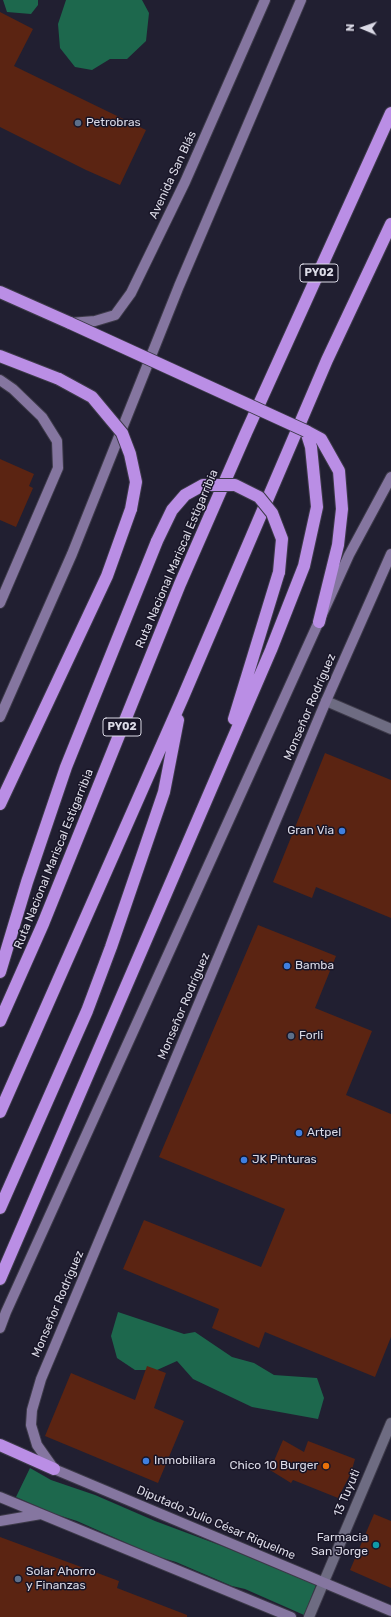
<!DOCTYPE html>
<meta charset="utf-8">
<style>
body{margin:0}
#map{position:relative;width:391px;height:1617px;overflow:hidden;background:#211f31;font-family:Rubik,sans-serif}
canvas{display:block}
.north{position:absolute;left:343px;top:8px;width:40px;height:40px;-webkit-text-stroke:3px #181527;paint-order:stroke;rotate:272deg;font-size:11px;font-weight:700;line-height:16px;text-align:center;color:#dbdae6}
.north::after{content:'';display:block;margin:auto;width:14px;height:18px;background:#dbdae6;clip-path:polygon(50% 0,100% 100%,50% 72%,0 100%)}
</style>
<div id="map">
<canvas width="391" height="1617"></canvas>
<div class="north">N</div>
</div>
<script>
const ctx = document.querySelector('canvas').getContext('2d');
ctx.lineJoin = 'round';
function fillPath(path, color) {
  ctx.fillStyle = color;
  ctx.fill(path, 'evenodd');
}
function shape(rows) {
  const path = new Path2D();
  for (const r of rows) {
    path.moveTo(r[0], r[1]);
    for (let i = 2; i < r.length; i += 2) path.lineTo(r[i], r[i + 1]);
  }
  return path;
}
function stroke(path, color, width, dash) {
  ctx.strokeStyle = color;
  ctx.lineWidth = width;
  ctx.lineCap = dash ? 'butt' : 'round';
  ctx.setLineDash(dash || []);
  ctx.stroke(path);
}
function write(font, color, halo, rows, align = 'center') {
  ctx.font = font + ' Rubik,sans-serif';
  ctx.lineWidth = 3;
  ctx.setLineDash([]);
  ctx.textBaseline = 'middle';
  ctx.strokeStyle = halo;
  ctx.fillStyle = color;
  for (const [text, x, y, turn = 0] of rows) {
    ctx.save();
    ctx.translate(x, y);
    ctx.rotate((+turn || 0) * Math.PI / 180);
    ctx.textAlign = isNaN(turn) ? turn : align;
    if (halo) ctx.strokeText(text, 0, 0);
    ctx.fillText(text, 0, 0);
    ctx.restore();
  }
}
const forest = shape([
 [3,0,38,0,38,5,31,14,7,12],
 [66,0,142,0,149,13,146,41,127,59,110,59,92,70,75,67,60,48,58,24],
 [118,1312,184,1334,195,1332,232,1357,254,1363,274,1375,317,1378,324,1398,318,1419,252,1407,193,1379,177,1361,157,1370,135,1370,117,1358,111,1336],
 [30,1468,51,1480,95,1495,155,1521,222,1546,316,1585,304,1615,245,1589,232,1586,176,1562,156,1556,77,1521,55,1514,16,1497]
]);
const building = shape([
 [0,12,33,29,14,66,146,130,120,185,86,170,0,127],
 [0,459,34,474,29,486,33,488,16,527,0,520],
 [325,753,391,780,391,918,316,887,312,898,273,882],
 [258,925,336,956,315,1008,372,1031,346,1095,391,1114,391,1337,375,1377,265,1332,259,1348,212,1328,219,1309,123,1269,144,1220,261,1267,285,1209,159,1157],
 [147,1366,166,1373,154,1408,184,1421,158,1483,45,1436,71,1373,135,1400],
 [283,1440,304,1452,308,1441,355,1459,351,1473,338,1498,293,1480,291,1483,270,1470],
 [374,1514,391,1521,391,1588,350,1570],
 [0,1537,119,1581,117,1588,187,1615,187,1617,0,1617]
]);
const street = shape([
 [326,701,391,729],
 [309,1617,391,1423]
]);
const secondary = shape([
 [70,323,95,321,115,315,131,293,185,182,265,0],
 [0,380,13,389,42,417,57,441,58,468,0,603],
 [391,554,326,701,41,1379,32,1410,31,1425,37,1445,54,1469,391,1611],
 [0,717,72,554,179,286,301,0],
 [0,1328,6,1312,349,555,391,477],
 [0,1497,291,1617],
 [0,1521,41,1514]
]);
const highway = shape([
 [0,292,70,323],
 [0,356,59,379],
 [306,431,321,439,339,471,342,509,338,545,319,622],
 [234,719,279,572],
 [0,804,107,576,131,509],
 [0,972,27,882,66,767,157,541],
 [0,1021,43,924,180,584,246,433,391,113],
 [0,1112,183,697,327,360,391,224],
 [0,1208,87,1011,111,947,164,792,178,720],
 [0,1279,271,650,304,566,317,507,311,447,306,431],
 [0,1445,54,1469]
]);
const highwayBridge = shape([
 [70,323,306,431],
 [59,379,92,397,122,433,130,454,136,482,131,509],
 [157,541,172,510,185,495,203,485,235,485,259,497,272,513,282,539,279,572]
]);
const markers = [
 [78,123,4,"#5c6f8a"],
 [342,831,4,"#3f7fe0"],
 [287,966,4,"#3f7fe0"],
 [291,1036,4,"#5c6f8a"],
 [299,1133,4,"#3f7fe0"],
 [244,1160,4,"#3f7fe0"],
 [146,1461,4,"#3f7fe0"],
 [326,1466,4,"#e8710a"],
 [376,1545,4,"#0f9aa8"],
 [18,1579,4,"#5c6f8a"]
];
const shields = [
 [319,273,38],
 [122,727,38]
];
const shieldNames = [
 ["PY02",319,273],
 ["PY02",122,727]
];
const poiNames = [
 ["Petrobras",86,123],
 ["Gran Via",334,831,"right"],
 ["Bamba",295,966],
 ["Forli",299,1036],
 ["Artpel",307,1133],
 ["JK Pinturas",252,1160],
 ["Inmobiliara",154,1461],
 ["Chico 10 Burger",318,1466,"right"],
 ["Farmacia",368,1538,"right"],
 ["San Jorge",368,1552,"right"],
 ["Solar Ahorro",26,1572],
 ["y Finanzas",26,1586]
];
const streetNames = [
 ["Avenida San Blás",173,175,-65],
 ["Ruta Nacional Mariscal Estigarribia",177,559,-67],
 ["Monseñor Rodríguez",310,707,-67],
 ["Ruta Nacional Mariscal Estigarribia",54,859,-68],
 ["Monseñor Rodríguez",184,1006,-67],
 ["Monseñor Rodríguez",58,1304,-67],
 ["13 Tuyuti",347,1493,-67],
 ["Diputado Julio César Riquelme",216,1523,23]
];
fillPath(forest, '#1d684d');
fillPath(building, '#5b2412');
stroke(street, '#3d3a49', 12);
stroke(secondary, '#3d3a49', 12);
stroke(highway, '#3d3a49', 14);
stroke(street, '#6e6c82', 10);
stroke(secondary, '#8576a0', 10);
stroke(highway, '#ba8ee5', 12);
stroke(highwayBridge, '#3d3a49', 14, []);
stroke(highwayBridge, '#ba8ee5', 12);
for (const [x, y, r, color] of markers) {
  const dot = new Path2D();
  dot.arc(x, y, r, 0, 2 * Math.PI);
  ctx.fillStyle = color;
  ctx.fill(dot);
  stroke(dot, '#181527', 1.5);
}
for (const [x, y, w] of shields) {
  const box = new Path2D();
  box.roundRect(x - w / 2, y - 9, w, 18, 3);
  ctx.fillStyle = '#181527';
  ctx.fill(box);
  stroke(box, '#dbdae6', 1);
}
write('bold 11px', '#dbdae6', null, shieldNames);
write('12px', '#dbdae6', '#181527', poiNames, 'left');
write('12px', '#dbdae6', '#181527', streetNames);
</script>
